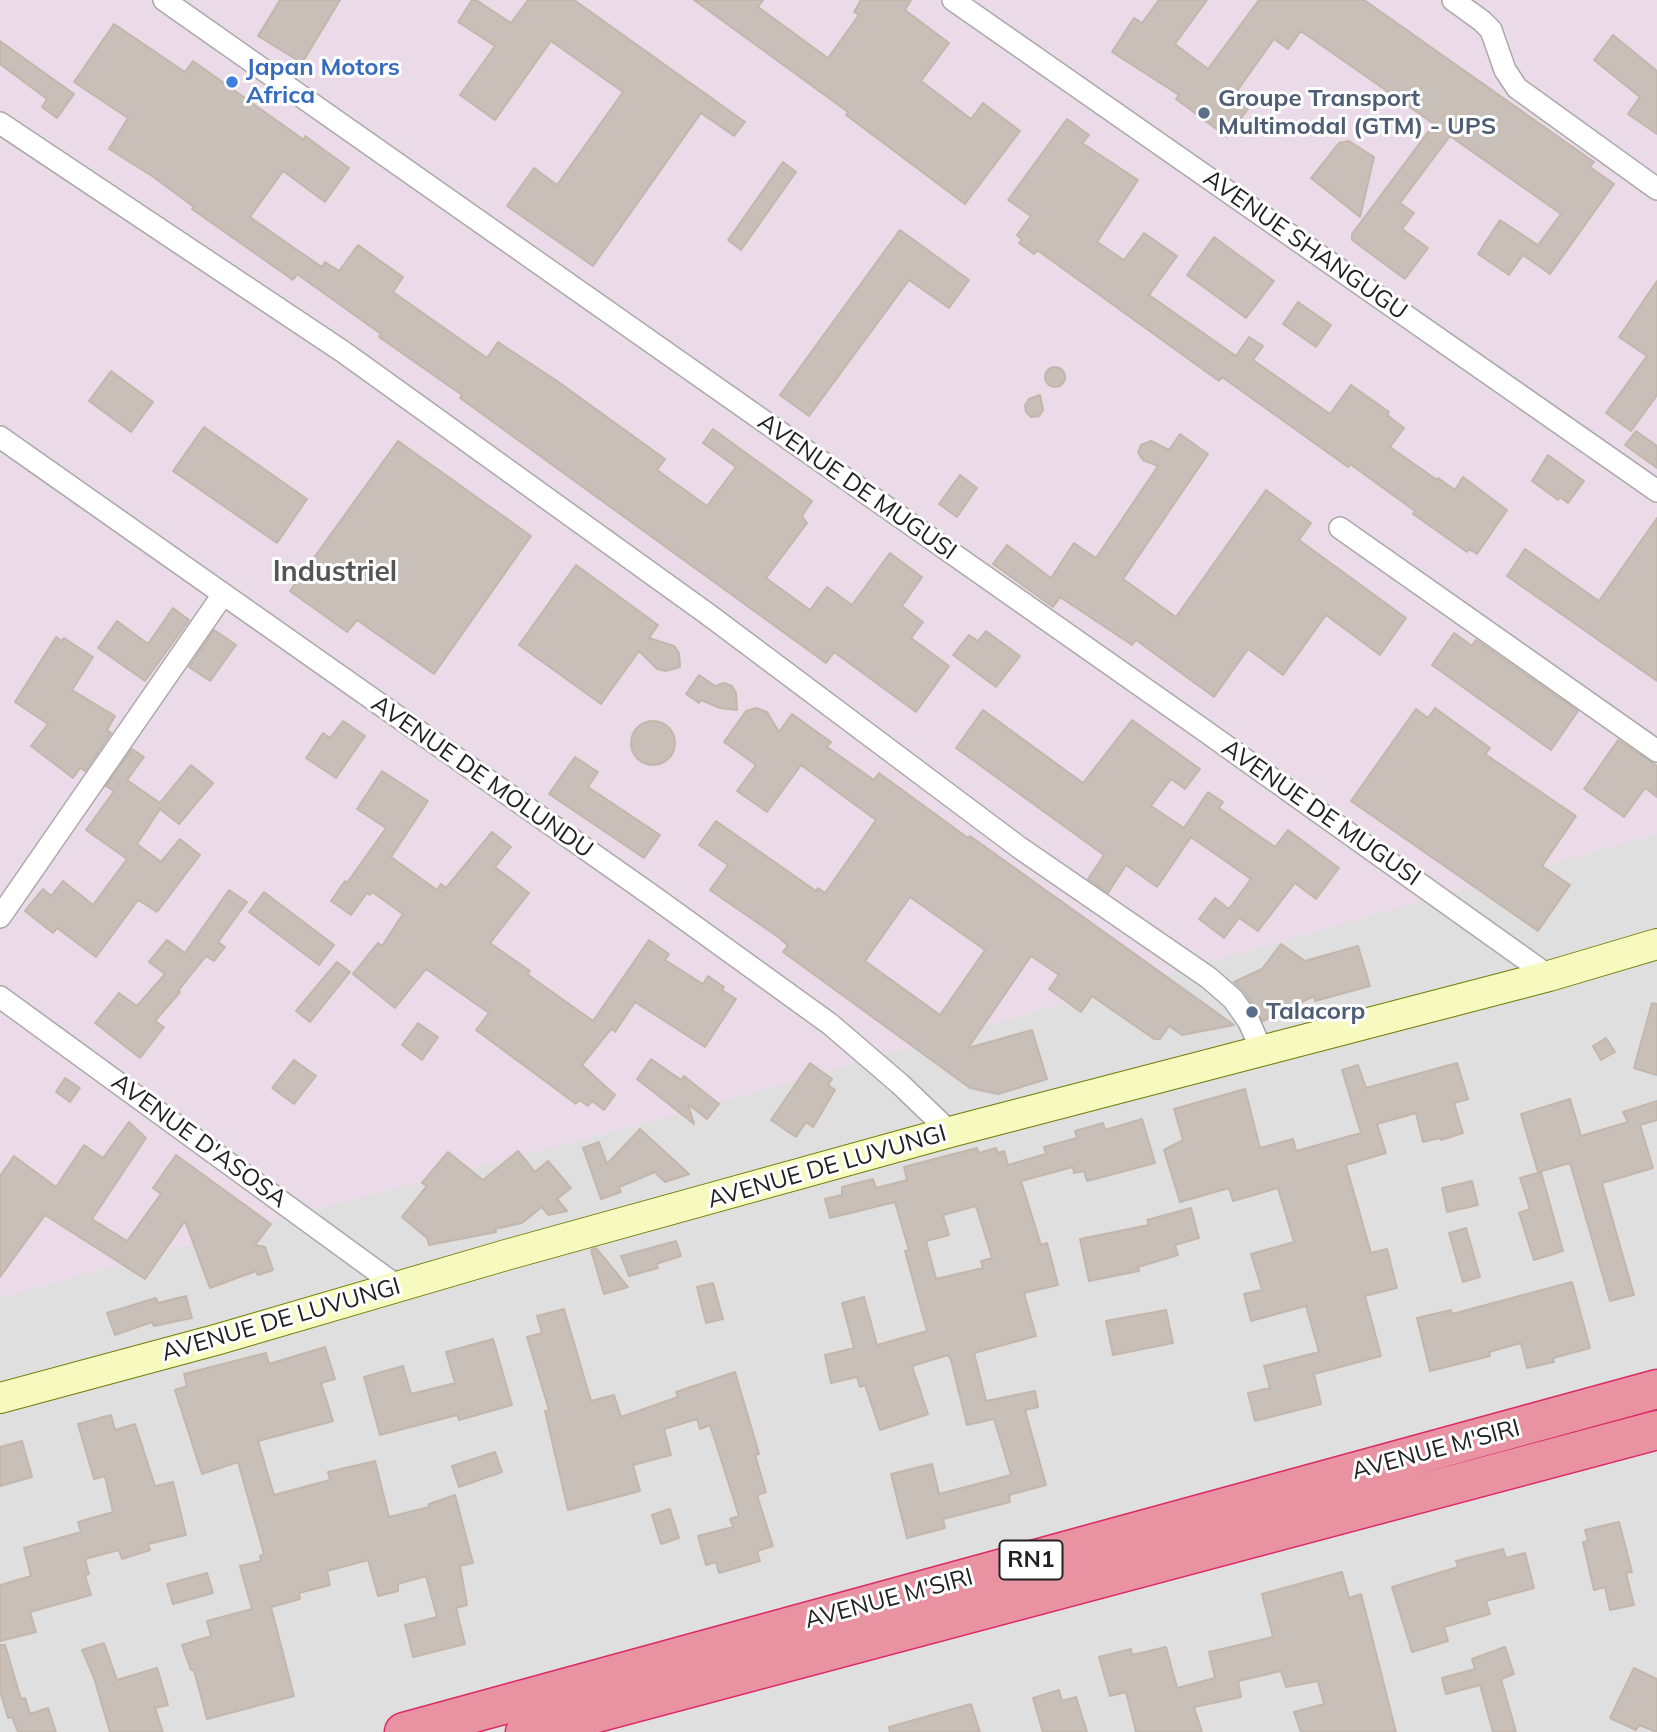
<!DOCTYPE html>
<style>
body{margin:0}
canvas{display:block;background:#f2efe9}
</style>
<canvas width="1657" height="1732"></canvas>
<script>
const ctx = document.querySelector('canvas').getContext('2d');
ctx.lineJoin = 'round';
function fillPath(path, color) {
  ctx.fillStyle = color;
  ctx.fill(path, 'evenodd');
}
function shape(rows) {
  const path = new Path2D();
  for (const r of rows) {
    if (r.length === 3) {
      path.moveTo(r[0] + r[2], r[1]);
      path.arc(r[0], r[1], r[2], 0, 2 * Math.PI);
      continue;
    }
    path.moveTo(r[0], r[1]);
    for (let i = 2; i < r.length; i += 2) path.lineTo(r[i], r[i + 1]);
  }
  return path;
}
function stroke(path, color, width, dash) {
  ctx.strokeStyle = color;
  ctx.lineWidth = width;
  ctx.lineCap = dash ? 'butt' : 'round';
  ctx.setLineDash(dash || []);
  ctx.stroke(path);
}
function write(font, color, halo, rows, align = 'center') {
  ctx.font = font + ' Mulish,sans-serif';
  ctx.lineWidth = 6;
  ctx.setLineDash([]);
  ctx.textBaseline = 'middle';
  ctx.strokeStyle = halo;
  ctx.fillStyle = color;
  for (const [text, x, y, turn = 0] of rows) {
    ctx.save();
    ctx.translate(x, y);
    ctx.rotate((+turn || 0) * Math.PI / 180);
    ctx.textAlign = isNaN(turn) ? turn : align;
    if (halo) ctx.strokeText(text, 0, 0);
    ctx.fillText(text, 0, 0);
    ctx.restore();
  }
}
const residential = shape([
 [0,0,1657,0,1657,1732,0,1732]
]);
const industrial = shape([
 [0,0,1657,0,1657,834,675,1115,279,1219,0,1298]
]);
const building = shape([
 [280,0,340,0,302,63,258,36,280,0],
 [472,0,476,0,511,23,528,0,574,0,745,122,734,136,701,113,593,266,507,206,534,168,557,185,623,92,551,41,495,120,460,95,495,46,458,22,472,0],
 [694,0,763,0,758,7,828,58,859,15,854,12,861,0,911,0,905,10,949,43,921,81,971,119,983,103,1020,131,965,204,846,115,848,112,694,0],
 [1159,0,1207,0,1175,44,1208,69,1259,0,1364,0,1594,162,1590,167,1614,184,1550,274,1523,255,1509,275,1478,254,1500,220,1538,245,1561,214,1450,136,1400,203,1414,213,1402,229,1428,248,1405,279,1352,240,1352,234,1434,124,1301,31,1288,49,1274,39,1237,91,1253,102,1227,137,1176,99,1179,95,1112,52,1134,18,1142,23,1159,0],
 [114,24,185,72,193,61,304,140,305,136,349,168,325,202,283,171,250,217,297,250,322,267,325,262,339,271,358,245,403,277,393,292,487,358,498,342,557,381,665,459,657,470,707,506,736,467,703,443,713,429,812,501,802,516,807,523,766,578,810,610,827,587,852,605,890,553,922,577,902,606,923,622,911,638,949,666,916,712,834,652,826,663,460,398,462,395,379,337,381,334,297,274,293,280,192,209,194,207,152,176,109,149,128,118,74,82,114,24],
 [1613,35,1657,71,1657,134,1628,114,1640,97,1594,60,1613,35],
 [0,41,74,94,57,118,42,107,47,99,0,64,0,41],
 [1067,119,1089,135,1082,143,1138,180,1097,242,1124,260,1144,233,1177,256,1149,295,1236,356,1249,337,1263,346,1253,360,1330,414,1351,385,1389,412,1387,415,1404,428,1390,447,1437,480,1438,478,1455,490,1463,477,1507,510,1477,554,1469,549,1467,552,1413,514,1415,511,1350,464,1348,467,1222,377,1219,381,1037,250,1034,254,1019,243,1022,240,1017,235,1031,216,1008,200,1067,119],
 [1349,141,1374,157,1360,217,1311,178,1339,143,1349,141],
 [783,162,796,172,741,250,728,240,783,162],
 [900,230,969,280,949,308,909,280,809,416,780,395,900,230],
 [1214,237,1274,281,1246,318,1187,275,1214,237],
 [1657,281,1657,395,1631,431,1606,413,1647,356,1619,337,1657,281],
 [1298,302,1331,325,1316,347,1283,324,1298,302],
 [1055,377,10],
 [111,371,153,402,131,432,89,401,111,371],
 [1040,395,1043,410,1039,416,1031,417,1026,412,1025,405,1029,399,1040,395],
 [204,427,307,499,277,543,173,471,204,427],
 [1636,431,1657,446,1657,468,1625,445,1636,431],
 [1180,434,1208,454,1123,579,1176,617,1266,490,1311,523,1299,540,1406,618,1380,655,1326,615,1283,675,1248,649,1214,697,1136,640,1132,645,1060,597,1053,607,993,564,1007,545,1051,578,1074,543,1096,558,1158,466,1143,460,1138,453,1141,445,1151,441,1169,450,1180,434],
 [398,441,531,536,434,674,357,620,347,632,290,591,398,441],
 [1548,455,1584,481,1568,503,1560,497,1558,500,1532,481,1548,455],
 [960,475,977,488,957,517,939,504,960,475],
 [1657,518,1657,681,1507,576,1525,549,1599,601,1657,518],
 [576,565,658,625,649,638,674,646,679,653,680,667,666,671,657,669,639,651,601,704,519,645,576,565],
 [173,608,189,620,145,681,98,648,117,621,148,644,173,608],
 [214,630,236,645,210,681,189,667,214,630],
 [986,631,1020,656,996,687,953,655,969,635,978,641,986,631],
 [1454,633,1472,646,1476,640,1578,711,1551,750,1432,665,1454,633],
 [56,637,62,641,64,638,93,657,72,690,115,716,107,730,111,733,85,771,80,768,73,778,31,746,48,724,15,702,56,637],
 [699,675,715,686,724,683,732,686,736,693,737,710,720,708,701,700,699,703,686,694,699,675],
 [756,708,767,712,779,732,792,714,831,742,827,747,874,780,879,773,968,838,970,836,1234,1025,1182,1035,1169,1026,1160,1039,1154,1039,1092,996,1081,1012,1049,989,1059,975,1031,956,968,1048,1032,1030,1047,1079,998,1094,970,1088,783,952,788,946,781,939,710,890,728,865,699,845,716,821,816,891,818,888,825,893,876,820,801,765,767,812,737,791,756,765,724,742,746,711,756,708],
 [910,897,985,950,940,1015,865,961,910,897],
 [1435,708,1490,748,1485,754,1576,816,1542,866,1570,885,1538,931,1351,801,1416,709,1428,718,1435,708],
 [983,710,1083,783,1132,720,1200,769,1185,789,1171,779,1151,806,1184,828,1208,792,1223,802,1219,808,1275,847,1288,830,1339,868,1316,899,1295,883,1258,931,1239,918,1224,938,1199,919,1215,898,1229,909,1251,879,1191,837,1157,887,1126,865,1108,893,1088,879,1104,855,956,748,983,710],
 [653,743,22],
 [343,721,365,736,336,778,306,758,323,733,330,738,343,721],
 [1618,740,1657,766,1657,797,1645,788,1624,817,1584,789,1618,740],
 [132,749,144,757,127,780,160,803,191,765,213,783,179,824,160,809,137,844,161,862,180,839,200,855,157,912,138,900,96,957,57,928,53,933,25,911,43,889,51,896,63,881,93,905,127,859,86,830,114,791,106,786,132,749],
 [575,757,598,772,588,787,660,835,644,858,549,794,575,757],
 [382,771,428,801,391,857,437,890,441,884,446,888,492,832,511,847,495,867,529,893,490,943,530,971,527,974,593,1021,649,940,669,954,665,960,703,984,708,976,724,987,722,990,736,999,705,1047,635,1002,615,1032,611,1029,582,1065,615,1095,604,1110,592,1101,588,1106,579,1100,576,1104,476,1030,489,1013,426,969,395,1008,353,974,378,943,382,946,403,914,372,892,370,895,367,893,351,915,331,901,345,881,347,883,386,828,357,809,382,771],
 [229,890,247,902,218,942,225,947,214,961,206,956,178,991,180,992,155,1021,164,1027,140,1058,95,1023,119,993,137,1006,165,974,149,962,167,940,185,953,229,890],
 [264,892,334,945,319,965,249,912,264,892],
 [1281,944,1305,961,1358,946,1370,986,1315,1001,1314,996,1263,1021,1244,991,1234,982,1262,969,1281,944],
 [337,962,350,972,310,1022,296,1011,337,962],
 [1652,1003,1657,1004,1657,1075,1634,1068,1652,1003],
 [418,1023,438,1037,422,1060,402,1045,418,1023],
 [1606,1038,1615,1052,1601,1060,1593,1046,1606,1038],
 [651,1059,681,1080,684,1076,719,1104,707,1119,688,1104,694,1124,637,1079,651,1059],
 [294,1060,316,1076,294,1104,272,1088,294,1060],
 [810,1063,832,1079,828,1085,835,1090,813,1127,806,1122,796,1137,771,1120,810,1063],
 [1457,1063,1468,1099,1454,1103,1463,1133,1441,1140,1440,1138,1423,1142,1416,1113,1377,1124,1386,1153,1346,1165,1371,1253,1387,1249,1397,1288,1365,1296,1381,1356,1314,1374,1321,1404,1255,1421,1248,1393,1270,1388,1264,1366,1319,1352,1306,1306,1251,1321,1244,1294,1262,1290,1251,1254,1294,1242,1278,1188,1233,1201,1229,1188,1180,1202,1164,1150,1183,1140,1174,1109,1245,1089,1260,1148,1293,1139,1296,1151,1361,1133,1342,1070,1358,1065,1366,1088,1457,1063],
 [65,1078,80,1088,70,1102,56,1092,65,1078],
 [1570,1099,1581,1136,1628,1122,1623,1112,1657,1101,1657,1120,1640,1125,1653,1168,1602,1183,1634,1295,1610,1301,1570,1163,1538,1172,1521,1114,1570,1099],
 [1142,1119,1155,1163,1087,1181,1084,1171,1074,1173,1073,1167,1021,1181,1041,1245,1047,1243,1058,1285,1024,1293,1036,1336,974,1353,986,1401,1035,1391,1038,1407,1025,1410,1046,1485,1009,1495,1010,1502,943,1519,945,1528,907,1538,891,1474,932,1464,939,1494,1011,1475,994,1419,967,1425,951,1360,948,1355,912,1366,928,1414,880,1430,865,1385,860,1387,857,1377,831,1383,825,1355,854,1348,842,1303,864,1297,877,1345,927,1331,905,1251,909,1250,895,1202,830,1218,825,1199,842,1195,842,1187,873,1179,876,1188,907,1180,904,1167,942,1157,977,1148,979,1153,996,1148,998,1153,1004,1151,1008,1165,1046,1154,1044,1147,1077,1138,1075,1131,1103,1123,1105,1130,1142,1119],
 [976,1206,992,1258,981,1261,983,1268,936,1279,926,1241,949,1235,943,1215,976,1206],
 [129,1122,146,1138,92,1219,127,1241,161,1194,153,1188,176,1155,271,1224,255,1245,265,1247,273,1270,258,1275,256,1271,210,1288,185,1221,145,1279,45,1215,0,1277,0,1176,14,1156,56,1187,84,1145,103,1158,129,1122],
 [640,1129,689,1174,665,1182,655,1172,619,1187,621,1192,601,1199,583,1148,599,1142,607,1164,640,1129],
 [518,1151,535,1172,548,1161,571,1188,557,1199,567,1211,548,1215,542,1207,522,1223,495,1229,496,1232,429,1245,427,1238,402,1217,427,1186,422,1183,448,1152,483,1180,518,1151],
 [1541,1172,1563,1251,1534,1260,1519,1213,1530,1209,1520,1178,1541,1172],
 [1472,1181,1478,1205,1447,1212,1442,1188,1472,1181],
 [1191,1208,1199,1238,1175,1245,1178,1255,1138,1267,1139,1271,1089,1281,1080,1239,1149,1225,1147,1220,1191,1208],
 [1466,1228,1480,1277,1463,1282,1449,1233,1466,1228],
 [676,1241,681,1256,656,1264,658,1268,629,1276,621,1256,676,1241],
 [596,1248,628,1287,604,1294,591,1250,596,1248],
 [1572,1282,1590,1348,1553,1358,1554,1362,1527,1368,1521,1343,1489,1352,1490,1356,1430,1371,1417,1318,1451,1310,1452,1314,1572,1282],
 [713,1283,723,1319,706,1323,697,1287,713,1283],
 [186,1296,192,1318,154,1326,152,1322,115,1335,107,1313,156,1298,158,1303,186,1296],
 [564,1309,591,1401,614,1395,621,1417,678,1397,676,1392,735,1372,759,1454,755,1455,766,1492,757,1495,773,1546,757,1551,760,1561,719,1573,716,1562,706,1565,698,1536,733,1527,730,1519,739,1516,710,1425,700,1429,697,1419,664,1429,671,1455,633,1465,640,1491,568,1510,545,1411,549,1410,527,1337,542,1333,537,1316,564,1309],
 [1166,1310,1173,1343,1113,1355,1106,1321,1166,1310],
 [493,1339,512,1405,459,1420,457,1415,380,1435,364,1377,403,1366,411,1394,455,1383,446,1352,493,1339],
 [325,1347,335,1379,321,1383,333,1421,258,1441,274,1495,330,1480,328,1472,375,1461,389,1517,429,1507,429,1504,455,1495,473,1563,460,1566,467,1605,456,1608,465,1644,413,1657,405,1625,437,1617,426,1576,398,1584,398,1591,378,1596,368,1560,327,1571,330,1585,299,1593,300,1599,271,1607,294,1696,207,1719,194,1670,191,1670,182,1645,211,1636,207,1621,252,1609,240,1566,261,1561,260,1556,264,1554,238,1462,202,1474,175,1390,187,1386,184,1374,266,1353,269,1364,325,1347],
 [111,1415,115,1430,135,1424,155,1486,173,1482,186,1535,148,1544,150,1550,122,1559,119,1550,85,1559,89,1574,85,1575,91,1595,30,1612,36,1632,0,1641,0,1585,31,1576,24,1548,81,1532,78,1522,113,1512,105,1476,94,1479,78,1424,111,1415],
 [22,1441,32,1477,0,1486,0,1447,22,1441],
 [495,1452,502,1472,459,1487,452,1466,495,1452],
 [670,1509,679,1538,661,1544,652,1515,670,1509],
 [1619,1522,1632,1572,1626,1573,1634,1605,1610,1610,1605,1587,1594,1590,1583,1542,1588,1541,1585,1530,1619,1522],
 [1503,1549,1506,1558,1525,1553,1534,1588,1486,1601,1490,1614,1444,1627,1448,1641,1412,1652,1392,1587,1458,1567,1456,1561,1503,1549],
 [1342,1572,1349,1598,1361,1594,1396,1732,1301,1732,1294,1712,1324,1704,1318,1681,1286,1687,1281,1671,1238,1681,1241,1697,1194,1707,1202,1732,1136,1732,1126,1692,1110,1696,1099,1657,1131,1649,1132,1655,1166,1647,1177,1688,1215,1678,1209,1652,1273,1637,1262,1594,1342,1572],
 [207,1573,213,1593,173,1604,167,1584,207,1573],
 [104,1643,117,1680,157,1668,168,1705,155,1708,163,1732,110,1732,94,1678,82,1650,104,1643],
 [0,1645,5,1645,21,1699,25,1698,30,1714,48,1708,56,1732,18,1732,12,1717,8,1718,0,1691,0,1645],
 [1505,1647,1514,1674,1501,1679,1516,1732,1493,1732,1480,1685,1446,1694,1442,1678,1475,1669,1472,1659,1505,1647],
 [1634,1668,1657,1679,1657,1732,1639,1725,1636,1730,1610,1718,1634,1668],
 [1059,1690,1062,1701,1076,1697,1087,1732,1043,1732,1033,1698,1059,1690],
 [971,1704,980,1732,890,1732,889,1727,971,1704]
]);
const street = shape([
 [164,0,1198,726,1549,976],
 [953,0,1657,491],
 [1453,0,1482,21,1491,30,1505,70,1517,88,1657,189],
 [0,123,342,351,709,615,1020,848,1209,978,1233,999,1249,1022,1262,1051],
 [0,437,654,897,830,1024,900,1084,950,1132],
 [1340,528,1657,751],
 [0,917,222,596],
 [0,997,397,1286]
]);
const secondary = shape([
 [0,1398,219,1339,506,1255,950,1132,1549,976,1657,944]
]);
const highway = shape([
 [404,1732,1657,1389],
 [525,1732,1657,1430]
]);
const markers = [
 [232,82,7,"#3f7fe0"],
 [1204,113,7,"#5c6f8a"],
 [1252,1012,7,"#5c6f8a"]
];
const shields = [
 [1031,1560,63]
];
const shieldNames = [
 ["RN1",1031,1560]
];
const shopNames = [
 ["Japan Motors",246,68],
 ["Africa",246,96]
];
const serviceNames = [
 ["Groupe Transport",1218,99],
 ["Multimodal (GTM) - UPS",1218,127],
 ["Talacorp",1266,1012]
];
const streetNames = [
 ["AVENUE SHANGUGU",1305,245,35],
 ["AVENUE DE MUGUSI",857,487,35],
 ["AVENUE DE MOLUNDU",482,777,35],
 ["AVENUE DE MUGUSI",1321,813,35],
 ["AVENUE D'ASOSA",199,1141,36],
 ["AVENUE DE LUVUNGI",827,1167,-16],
 ["AVENUE DE LUVUNGI",281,1320,-16],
 ["AVENUE M'SIRI",1436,1450,-15],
 ["AVENUE M'SIRI",889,1599,-15]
];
const quarterNames = [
 ["Industriel",335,573]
];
fillPath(residential, '#e0dfdf');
fillPath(industrial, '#ebdbe8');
fillPath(building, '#c7bfb8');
stroke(building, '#c4b6ab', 2);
stroke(street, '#a9a9a9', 24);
stroke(secondary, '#707d05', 32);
stroke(highway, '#dc2a67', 41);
stroke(street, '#fff', 21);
stroke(secondary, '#f7fabf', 30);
stroke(highway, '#e892a2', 38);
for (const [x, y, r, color] of markers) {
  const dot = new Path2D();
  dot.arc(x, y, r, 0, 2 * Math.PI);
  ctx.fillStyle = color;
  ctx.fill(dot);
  stroke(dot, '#fff', 2.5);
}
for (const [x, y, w] of shields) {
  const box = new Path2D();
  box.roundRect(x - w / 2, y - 19.5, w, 39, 5);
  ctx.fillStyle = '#fff';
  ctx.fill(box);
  stroke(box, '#222', 2);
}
write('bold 23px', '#222', null, shieldNames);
write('bold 24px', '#366cbe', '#fff', shopNames, 'left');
write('bold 24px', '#4e5e75', '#fff', serviceNames, 'left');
write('24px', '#222', '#fff', streetNames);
write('bold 28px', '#555', '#fff', quarterNames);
</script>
